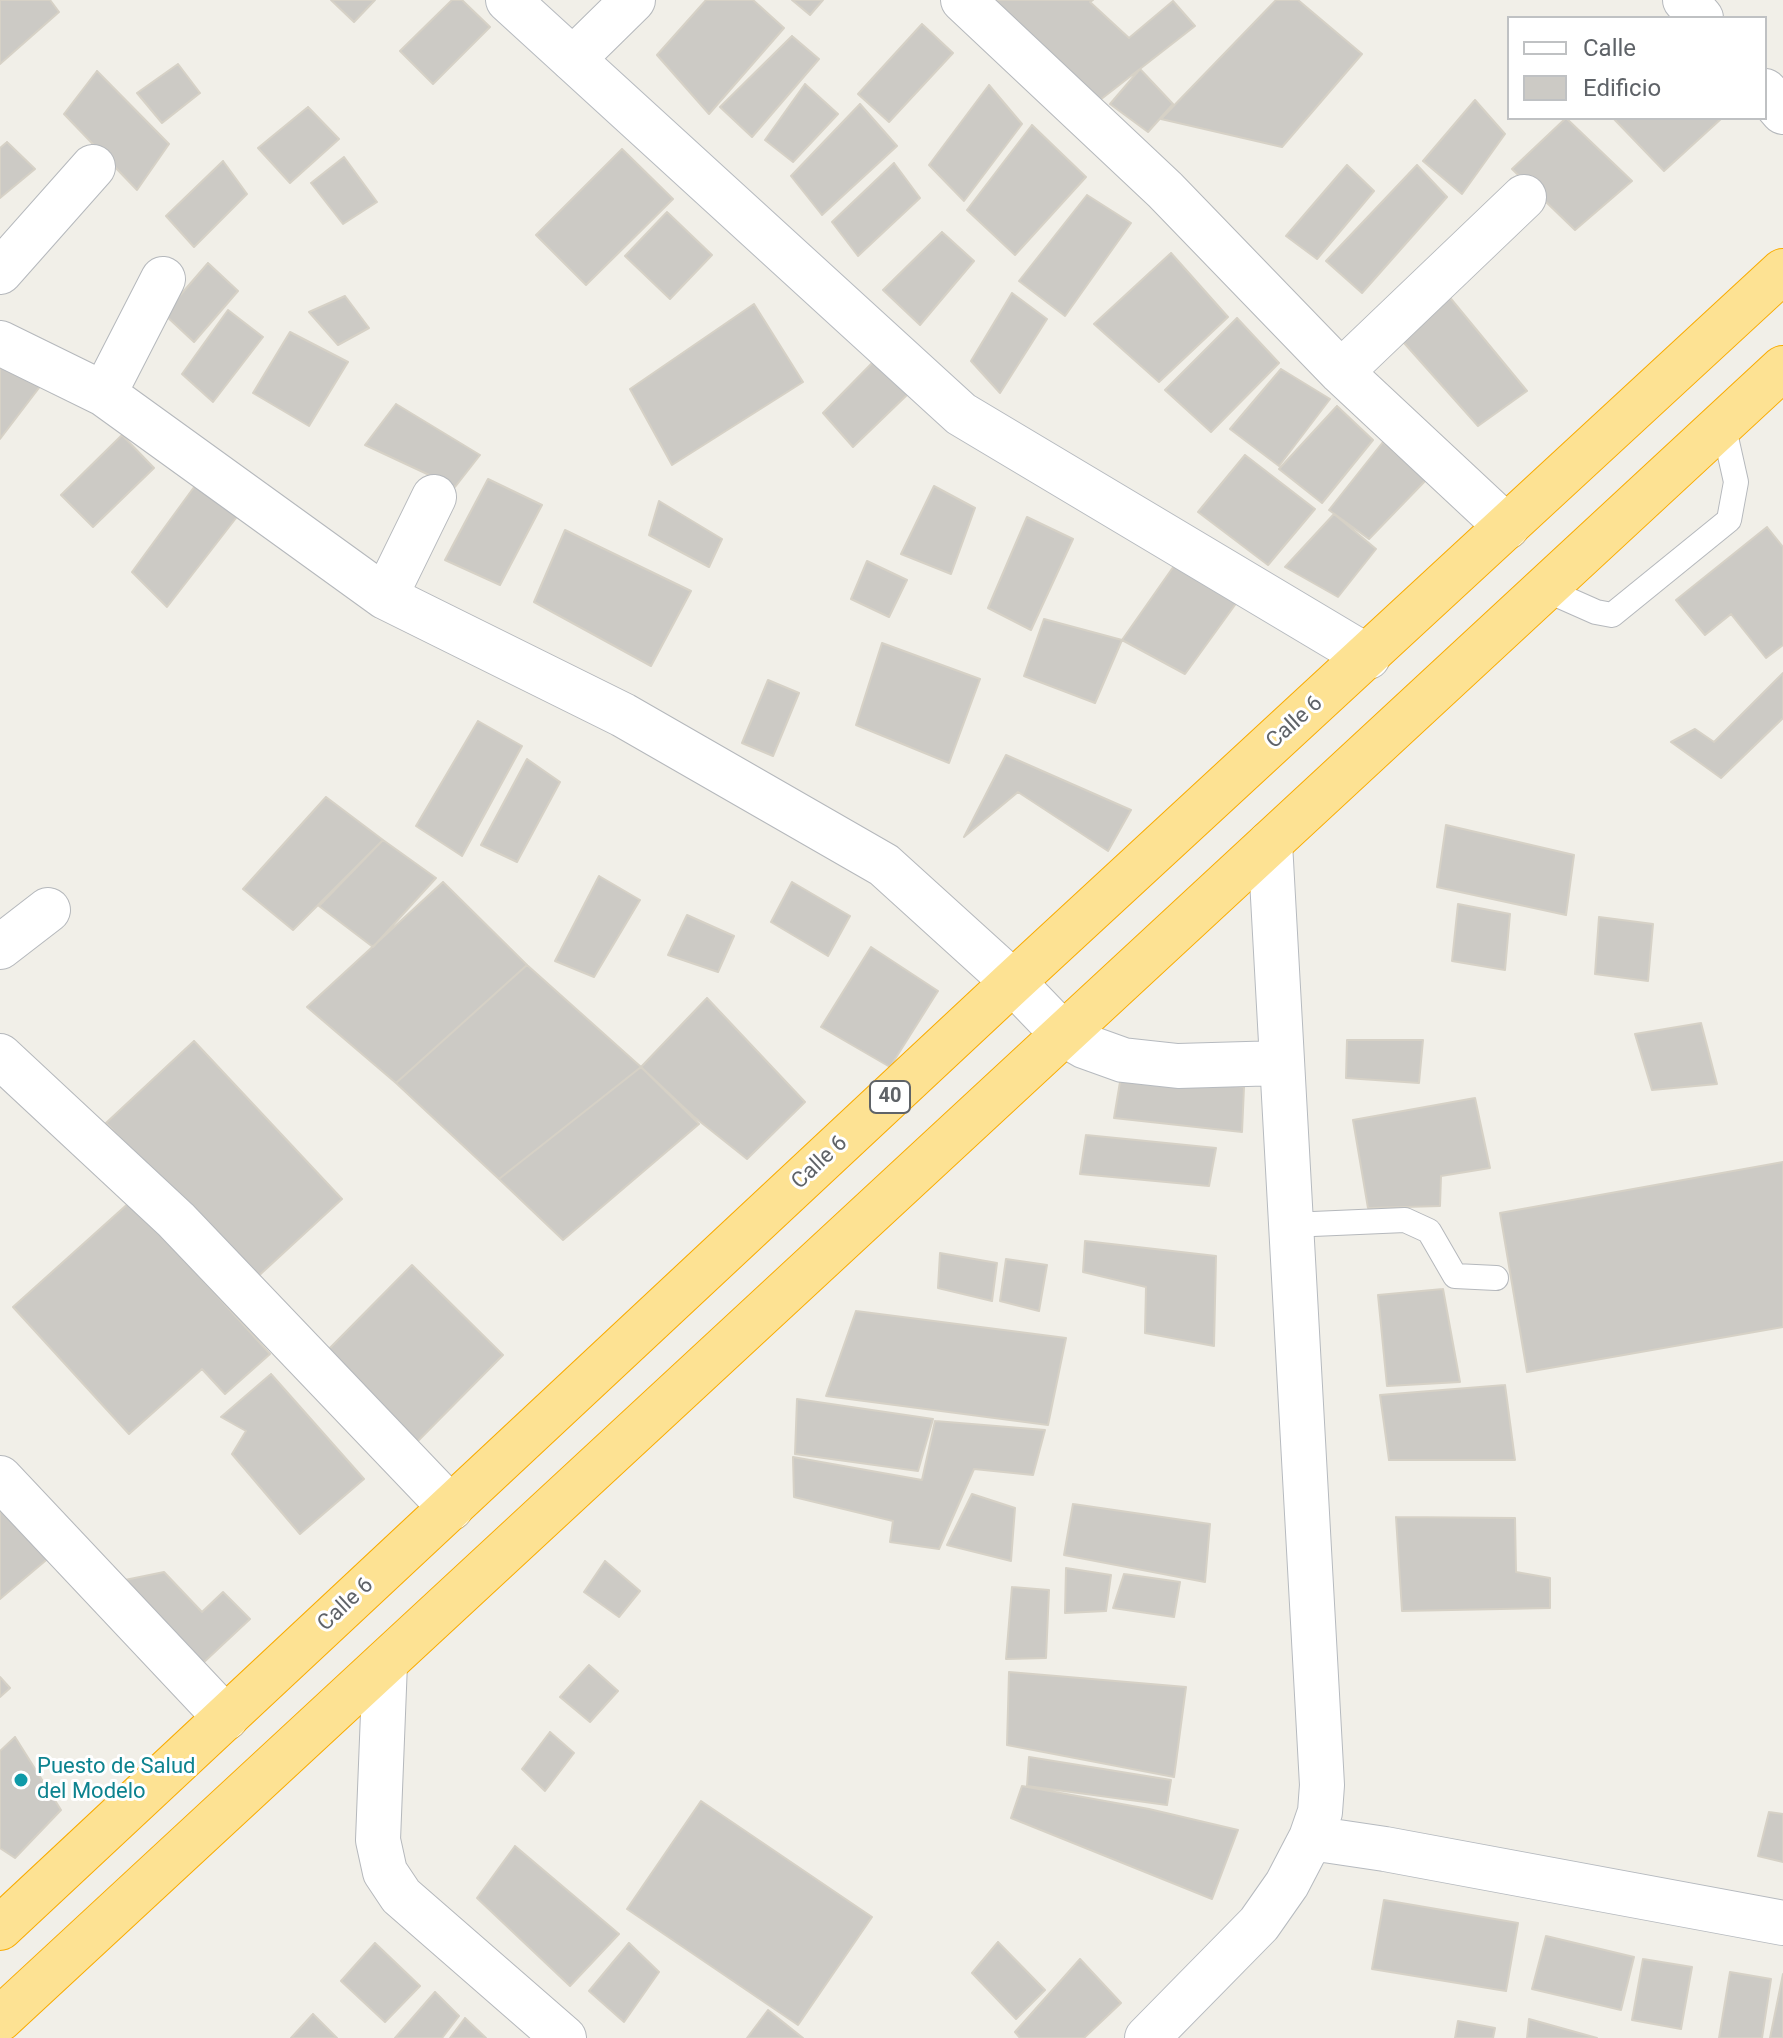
<!DOCTYPE html>
<style>
body{margin:0}
#map{position:relative;width:1783px;height:2038px;overflow:hidden;background:#f1efe8;font-family:Roboto,sans-serif}
canvas{display:block}
.legend{position:absolute;left:1507px;top:16px;width:260px;height:104px;box-sizing:border-box;background:#fff;border:2px solid #bfc1c3;margin:0;padding:10px 14px;list-style:none;font-size:24px;color:#5f6368}
.legend li{display:flex;align-items:center;gap:16px;height:40px}
.legend b{width:40px;border:2px solid #bfc1c3}
</style>
<div id="map">
<canvas width="1783" height="2038"></canvas>
<ul class="legend">
<li><b style="height:10px;background:#fff"></b>Calle</li>
<li><b style="height:22px;background:#cccac5"></b>Edificio</li>
</ul>
</div>
<script>
const ctx = document.querySelector('canvas').getContext('2d');
ctx.lineJoin = 'round';
function fillPath(path, color) {
  ctx.fillStyle = color;
  ctx.fill(path, 'evenodd');
}
function shape(rows) {
  const path = new Path2D();
  for (const r of rows) {
    path.moveTo(r[0], r[1]);
    for (let i = 2; i < r.length; i += 2) path.lineTo(r[i], r[i + 1]);
  }
  return path;
}
function stroke(path, color, width, dash) {
  ctx.strokeStyle = color;
  ctx.lineWidth = width;
  ctx.lineCap = dash ? 'butt' : 'round';
  ctx.setLineDash(dash || []);
  ctx.stroke(path);
}
function write(font, color, halo, rows, align = 'center') {
  ctx.font = font + ' Roboto,sans-serif';
  ctx.lineWidth = 6;
  ctx.setLineDash([]);
  ctx.textBaseline = 'middle';
  ctx.strokeStyle = halo;
  ctx.fillStyle = color;
  for (const [text, x, y, turn = 0] of rows) {
    ctx.save();
    ctx.translate(x, y);
    ctx.rotate((+turn || 0) * Math.PI / 180);
    ctx.textAlign = isNaN(turn) ? turn : align;
    if (halo) ctx.strokeText(text, 0, 0);
    ctx.fillText(text, 0, 0);
    ctx.restore();
  }
}
const building = shape([
 [0,0,50,0,59,12,0,64,0,0],
 [331,0,375,0,354,22,331,0],
 [452,0,462,0,490,27,433,84,400,51,452,0],
 [706,0,753,0,784,28,709,114,657,55,706,0],
 [792,0,823,0,810,15,792,0],
 [988,0,1093,0,1090,2,1129,38,1173,1,1195,26,1100,100,988,0],
 [1276,0,1298,0,1362,54,1282,147,1161,119,1276,0],
 [922,24,953,53,889,122,858,94,922,24],
 [792,36,819,59,752,137,720,107,792,36],
 [178,64,200,93,162,123,137,93,178,64],
 [1140,69,1173,104,1148,132,1110,104,1140,69],
 [97,71,169,144,137,190,64,114,97,71],
 [805,84,838,114,793,162,765,140,805,84],
 [989,85,1022,124,964,201,929,165,989,85],
 [1475,100,1505,134,1462,194,1423,161,1475,100],
 [860,104,897,146,822,215,791,176,860,104],
 [308,107,339,139,290,183,258,148,308,107],
 [1566,118,1632,181,1575,230,1512,169,1566,118],
 [1613,118,1722,118,1664,171,1613,118],
 [1032,125,1086,177,1015,255,967,210,1032,125],
 [7,142,35,169,0,198,0,148,7,142],
 [622,149,673,199,586,285,536,235,622,149],
 [344,157,377,202,343,224,311,183,344,157],
 [223,161,247,194,194,247,166,216,223,161],
 [894,163,920,198,858,256,832,222,894,163],
 [1347,165,1374,191,1317,259,1286,236,1347,165],
 [1417,165,1447,197,1362,293,1326,261,1417,165],
 [1087,195,1131,223,1065,316,1019,281,1087,195],
 [667,212,712,255,670,299,625,256,667,212],
 [942,232,974,261,920,325,883,290,942,232],
 [1171,253,1228,317,1159,382,1094,324,1171,253],
 [208,263,238,291,194,342,164,314,208,263],
 [1012,293,1047,319,1000,393,971,361,1012,293],
 [1447,294,1527,391,1478,426,1397,335,1447,294],
 [345,296,369,328,338,345,309,312,345,296],
 [754,304,803,382,672,465,630,389,754,304],
 [228,310,263,337,213,402,182,374,228,310],
 [1237,318,1279,363,1211,432,1165,390,1237,318],
 [290,332,348,362,309,426,253,393,290,332],
 [875,360,908,394,853,447,823,413,875,360],
 [0,366,45,380,0,439,0,366],
 [1281,369,1330,399,1279,466,1230,429,1281,369],
 [396,404,480,455,455,487,365,445,396,404],
 [1337,406,1373,440,1322,503,1279,469,1337,406],
 [122,435,154,468,93,527,61,495,122,435],
 [1383,442,1426,480,1369,539,1329,510,1383,442],
 [1245,455,1315,509,1268,565,1198,512,1245,455],
 [200,479,243,509,167,607,132,572,200,479],
 [488,479,542,505,500,585,445,560,488,479],
 [934,486,975,508,951,574,901,554,934,486],
 [659,501,722,539,709,567,649,535,659,501],
 [1334,514,1376,549,1338,597,1285,567,1334,514],
 [1027,517,1073,539,1031,630,988,608,1027,517],
 [1767,527,1783,547,1783,645,1766,658,1731,614,1705,635,1676,600,1767,527],
 [565,530,691,591,651,666,534,602,565,530],
 [1181,556,1240,598,1185,674,1122,640,1181,556],
 [867,561,907,580,889,617,851,599,867,561],
 [1044,619,1122,640,1095,703,1024,676,1044,619],
 [882,643,980,679,949,763,856,725,882,643],
 [1783,673,1783,718,1721,778,1671,742,1695,729,1714,742,1783,673],
 [768,680,799,693,773,756,742,743,768,680],
 [478,721,522,746,462,856,416,826,478,721],
 [1006,755,1131,810,1108,851,1018,792,964,837,1006,755],
 [527,759,560,782,517,862,481,845,527,759],
 [326,797,383,840,293,930,243,889,326,797],
 [1446,825,1574,855,1566,915,1437,887,1446,825],
 [383,840,436,878,373,947,319,906,383,840],
 [599,876,640,900,594,977,555,961,599,876],
 [443,882,527,965,396,1083,307,1007,443,882],
 [792,882,850,916,828,956,771,922,792,882],
 [1458,904,1510,914,1505,970,1452,961,1458,904],
 [687,915,734,936,718,972,668,955,687,915],
 [1599,917,1653,924,1648,981,1595,974,1599,917],
 [871,947,938,991,890,1067,821,1027,871,947],
 [527,965,641,1067,499,1179,396,1083,527,965],
 [707,998,805,1102,747,1159,693,1116,641,1067,707,998],
 [1701,1023,1717,1084,1652,1090,1635,1034,1701,1023],
 [1347,1040,1423,1040,1419,1083,1346,1078,1347,1040],
 [194,1041,342,1199,253,1281,106,1123,194,1041],
 [641,1067,699,1124,563,1240,499,1179,641,1067],
 [1121,1076,1244,1087,1242,1132,1114,1118,1121,1076],
 [1475,1098,1490,1168,1441,1176,1440,1206,1368,1208,1353,1120,1475,1098],
 [1086,1135,1216,1148,1209,1186,1080,1174,1086,1135],
 [1783,1162,1783,1327,1527,1372,1500,1213,1783,1162],
 [131,1201,270,1354,225,1394,202,1369,129,1434,13,1307,131,1201],
 [1085,1241,1216,1256,1214,1346,1145,1333,1146,1287,1083,1272,1085,1241],
 [940,1253,997,1263,992,1301,938,1288,940,1253],
 [1006,1259,1047,1265,1039,1311,1000,1301,1006,1259],
 [412,1265,503,1355,412,1447,321,1357,412,1265],
 [1443,1289,1460,1382,1387,1386,1378,1295,1443,1289],
 [856,1311,1066,1338,1048,1425,826,1396,856,1311],
 [271,1374,364,1479,300,1534,232,1454,246,1431,221,1417,271,1374],
 [1505,1385,1515,1460,1389,1460,1380,1395,1505,1385],
 [797,1399,933,1419,918,1471,795,1454,797,1399],
 [935,1421,1045,1430,1033,1475,974,1469,939,1549,890,1542,893,1521,794,1497,793,1457,922,1480,935,1421],
 [972,1494,1015,1508,1011,1561,947,1545,972,1494],
 [0,1499,51,1556,0,1599,0,1499],
 [1073,1504,1210,1524,1205,1582,1064,1555,1073,1504],
 [1396,1517,1515,1518,1516,1572,1550,1578,1550,1608,1402,1611,1396,1517],
 [605,1561,640,1591,619,1617,584,1592,605,1561],
 [1066,1568,1111,1575,1106,1611,1065,1613,1066,1568],
 [164,1572,202,1612,223,1592,250,1619,203,1663,125,1580,164,1572],
 [1124,1574,1180,1582,1174,1617,1113,1608,1124,1574],
 [1012,1587,1049,1590,1046,1658,1006,1659,1012,1587],
 [589,1665,618,1691,590,1722,560,1697,589,1665],
 [1009,1672,1186,1687,1174,1777,1007,1745,1009,1672],
 [0,1677,10,1688,0,1697,0,1677],
 [550,1732,574,1753,545,1791,522,1769,550,1732],
 [15,1737,61,1810,15,1858,0,1848,0,1751,15,1737],
 [1029,1757,1171,1780,1167,1805,1027,1786,1029,1757],
 [1022,1786,1149,1809,1238,1830,1212,1899,1011,1818,1022,1786],
 [701,1801,872,1917,798,2025,627,1909,701,1801],
 [1769,1812,1783,1814,1783,1862,1758,1856,1769,1812],
 [515,1846,619,1934,570,1986,477,1898,515,1846],
 [1384,1900,1518,1923,1506,1991,1372,1969,1384,1900],
 [1546,1936,1634,1957,1621,2010,1532,1989,1546,1936],
 [998,1942,1045,1990,1016,2019,972,1973,998,1942],
 [375,1943,420,1986,385,2022,341,1981,375,1943],
 [629,1943,659,1972,624,2022,589,1991,629,1943],
 [1080,1959,1121,2003,1084,2038,1020,2038,1015,2032,1080,1959],
 [1643,1959,1692,1967,1681,2029,1632,2020,1643,1959],
 [1730,1972,1771,1979,1762,2038,1719,2038,1730,1972],
 [1783,1974,1783,2038,1770,2038,1783,1974],
 [435,1992,459,2016,442,2038,395,2038,435,1992],
 [768,2010,803,2038,747,2038,768,2010],
 [313,2014,337,2038,291,2038,313,2014],
 [465,2018,486,2038,450,2038,465,2018],
 [1529,2019,1597,2038,1527,2038,1529,2019],
 [1458,2021,1495,2028,1493,2038,1455,2038,1458,2021]
]);
const lane = shape([
 [1544,589,1596,612,1612,615,1729,520,1736,482,1723,424],
 [1290,1225,1405,1220,1429,1231,1455,1276,1496,1278]
]);
const street = shape([
 [963,0,1165,190,1341,372,1507,527],
 [1685,0,1701,18],
 [573,59,633,0],
 [1765,91,1783,112],
 [0,272,93,167],
 [0,343,104,394,385,597,623,715,884,865,1013,982,1063,1034],
 [1341,372,1524,197],
 [104,394,163,279],
 [385,597,434,497],
 [0,947,48,910],
 [0,1056,176,1220,451,1508],
 [0,1478,226,1718],
 [385,1663,378,1840,385,1872,401,1896,564,2038]
]);
const secondary = shape([
 [508,0,961,414,1368,657],
 [1063,1034,1084,1046,1123,1060,1178,1066,1281,1063],
 [1311,1838,1385,1849,1783,1923],
 [1147,2038,1259,1924,1287,1884,1311,1838,1320,1812,1322,1785,1270,843]
]);
const highway = shape([
 [0,1928,1013,982,1783,271],
 [0,2019,1783,368]
]);
const markers = [
 [21,1780,8,"#0f9aa8"]
];
const shields = [
 [890,1097,40]
];
const shieldNames = [
 ["40",890,1097]
];
const streetNames = [
 ["Calle 6",1295,723,-42],
 ["Calle 6",820,1163,-43],
 ["Calle 6",346,1605,-43]
];
const cultureNames = [
 ["Puesto de Salud",37,1767],
 ["del Modelo",37,1792]
];
fillPath(building, '#cccac5');
stroke(building, '#d6d1c6', 2);
stroke(lane, '#b5b8bc', 26);
stroke(street, '#b5b8bc', 46);
stroke(secondary, '#b6babf', 46);
stroke(highway, '#f9ab00', 46);
stroke(lane, '#fff', 24);
stroke(street, '#fff', 44);
stroke(secondary, '#fff', 44);
stroke(highway, '#fde293', 44);
for (const [x, y, r, color] of markers) {
  const dot = new Path2D();
  dot.arc(x, y, r, 0, 2 * Math.PI);
  ctx.fillStyle = color;
  ctx.fill(dot);
  stroke(dot, '#fff', 3);
}
for (const [x, y, w] of shields) {
  const box = new Path2D();
  box.roundRect(x - w / 2, y - 16, w, 32, 6);
  ctx.fillStyle = '#fff';
  ctx.fill(box);
  stroke(box, '#5f6368', 2);
}
write('bold 20px', '#5f6368', null, shieldNames);
write('22px', '#5f6368', '#fff', streetNames);
write('22px', '#0d838f', '#fff', cultureNames, 'left');
</script>
